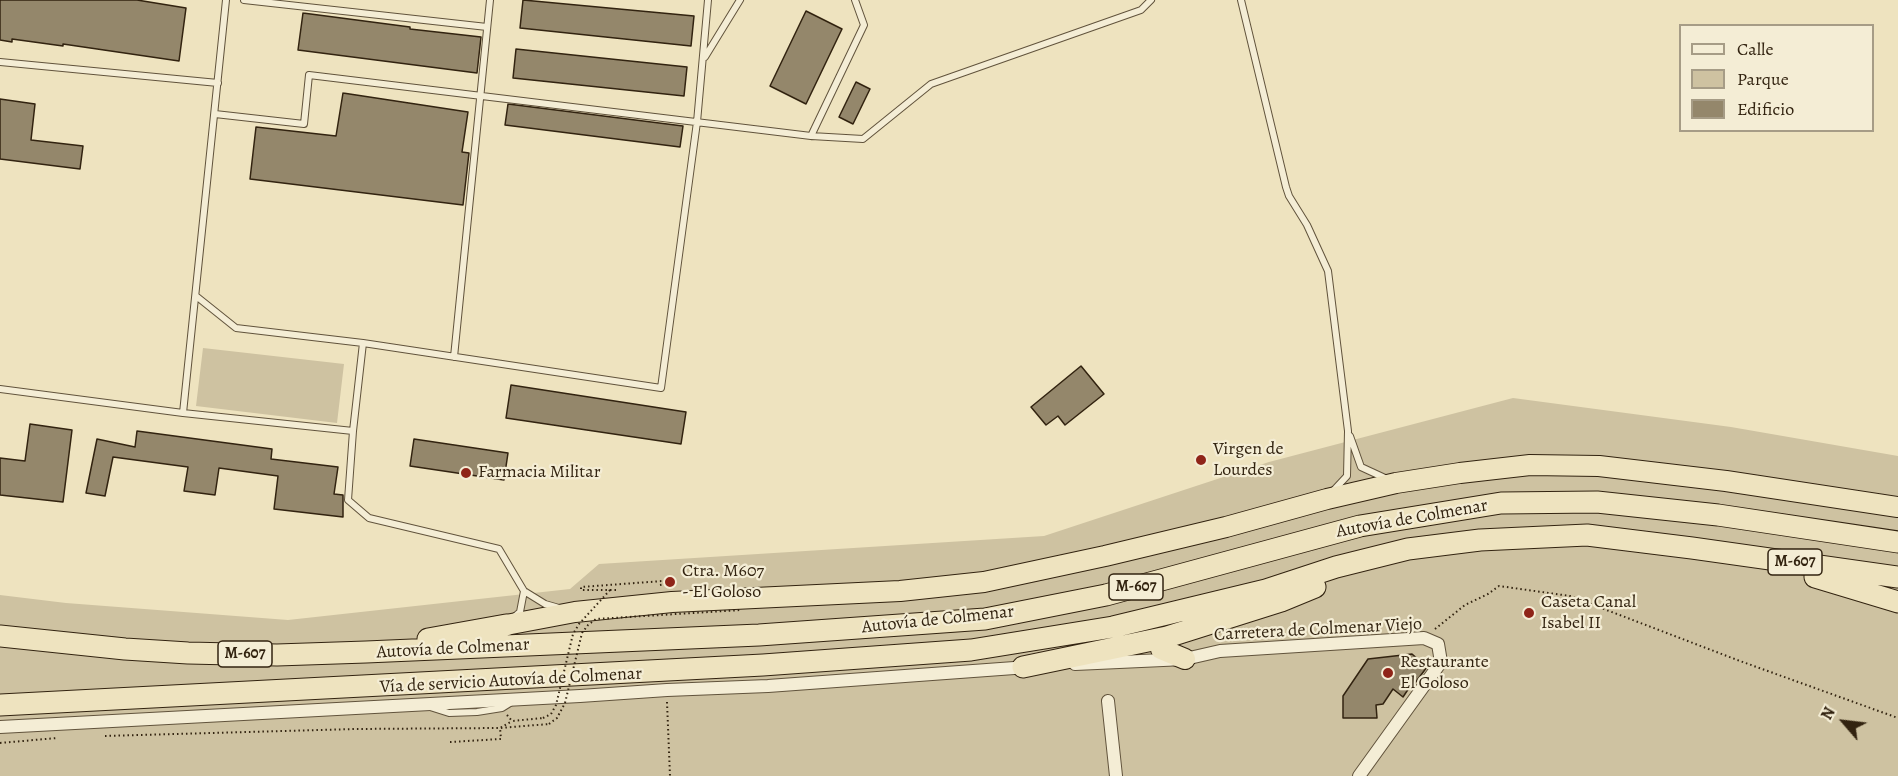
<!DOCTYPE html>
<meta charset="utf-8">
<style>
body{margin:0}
#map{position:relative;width:1898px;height:776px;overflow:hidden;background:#eee3bf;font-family:Alegreya,serif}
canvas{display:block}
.legend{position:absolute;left:1679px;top:24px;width:195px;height:108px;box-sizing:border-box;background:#f4edd5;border:2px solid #a69c86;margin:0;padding:8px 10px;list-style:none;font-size:18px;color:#322310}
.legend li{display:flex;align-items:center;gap:12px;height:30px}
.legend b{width:30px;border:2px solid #a69c86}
.north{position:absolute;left:1814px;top:692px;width:60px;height:60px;-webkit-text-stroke:4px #f4edd5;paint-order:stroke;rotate:298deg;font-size:16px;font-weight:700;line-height:24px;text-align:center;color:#322310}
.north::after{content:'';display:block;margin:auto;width:21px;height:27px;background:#322310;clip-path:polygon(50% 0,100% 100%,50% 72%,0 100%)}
</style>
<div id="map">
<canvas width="1898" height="776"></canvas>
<ul class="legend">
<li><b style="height:8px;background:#f4edd5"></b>Calle</li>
<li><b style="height:16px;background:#cec2a1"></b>Parque</li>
<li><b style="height:16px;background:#94876b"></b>Edificio</li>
</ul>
<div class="north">N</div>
</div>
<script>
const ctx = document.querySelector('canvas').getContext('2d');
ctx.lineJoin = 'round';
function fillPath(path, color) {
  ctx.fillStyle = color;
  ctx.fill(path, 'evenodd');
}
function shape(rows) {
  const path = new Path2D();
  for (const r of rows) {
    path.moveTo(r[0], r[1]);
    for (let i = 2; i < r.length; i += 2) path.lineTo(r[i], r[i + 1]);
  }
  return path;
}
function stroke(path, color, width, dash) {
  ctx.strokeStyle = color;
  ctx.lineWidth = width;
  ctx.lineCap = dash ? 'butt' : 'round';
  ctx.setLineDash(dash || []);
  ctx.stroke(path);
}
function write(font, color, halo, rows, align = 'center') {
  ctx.font = font + ' Alegreya,serif';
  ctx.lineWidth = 4.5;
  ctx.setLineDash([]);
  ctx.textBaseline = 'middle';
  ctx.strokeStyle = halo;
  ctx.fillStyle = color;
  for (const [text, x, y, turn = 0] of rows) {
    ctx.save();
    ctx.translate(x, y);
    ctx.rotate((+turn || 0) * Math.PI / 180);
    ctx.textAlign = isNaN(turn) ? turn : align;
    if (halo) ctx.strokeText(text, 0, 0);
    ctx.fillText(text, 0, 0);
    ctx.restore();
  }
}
const green = shape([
 [203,348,344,364,337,423,196,406],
 [1513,398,1731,427,1898,456,1898,776,0,776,0,595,66,603,288,620,570,589,599,564,1044,536,1269,462]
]);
const building = shape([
 [0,0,137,0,186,8,179,61,63,44,63,46,12,39,12,42,0,40,0,0],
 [523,0,694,16,691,46,520,28,523,0],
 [806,11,842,29,806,104,770,86,806,11],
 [303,13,410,27,410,29,481,37,477,73,298,50,303,13],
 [516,49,687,67,684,96,513,78,516,49],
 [856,82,870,89,853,124,839,117,856,82],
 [343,93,468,112,462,152,469,153,463,205,250,179,256,127,336,136,343,93],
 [0,99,35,104,31,140,83,146,80,169,0,159,0,99],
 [508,104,683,126,680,147,505,125,508,104],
 [1081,366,1104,394,1065,425,1058,416,1046,425,1031,407,1081,366],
 [511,385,686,412,681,444,506,418,511,385],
 [30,424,72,430,63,502,0,495,0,458,25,461,30,424],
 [137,431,272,449,271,459,338,467,334,494,343,495,343,517,274,509,278,476,219,468,215,495,184,491,188,467,113,457,105,496,86,493,97,439,135,447,137,431],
 [414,439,508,453,504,480,410,466,414,439],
 [1412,654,1427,667,1415,683,1413,682,1403,697,1393,689,1383,704,1376,705,1377,718,1343,718,1343,696,1368,659,1412,654]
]);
const path = shape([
 [660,585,665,584,663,581],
 [610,590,617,590],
 [1435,629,1465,605,1488,594,1499,586,1570,596,1740,661,1898,718],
 [667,702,670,776],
 [507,715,512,721,543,718],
 [105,736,354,729,500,728,549,724],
 [450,742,501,739,500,728,512,721],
 [0,743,57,738]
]);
const service = shape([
 [244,0,487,27],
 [1241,0,1286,187,1289,196,1307,225,1328,271,1348,431,1347,476,1333,491],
 [705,57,740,0],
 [0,62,218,83],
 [215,114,304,124,309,75,811,136,863,139,931,84,1141,10,1151,0],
 [811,136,864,25,855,0],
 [196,296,236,328,363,343,661,388,697,122,708,0],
 [363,343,353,431,348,500,369,518,499,549,524,591,545,604,559,608],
 [454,357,490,0],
 [0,389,183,413,353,431],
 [183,413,226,0],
 [1350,436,1361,467,1387,479],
 [514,617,520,612,524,591],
 [430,707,449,713,477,712,502,708,510,703]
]);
const minor = shape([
 [1075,664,1185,659,1220,651,1424,638,1438,644,1441,662,1359,776],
 [1108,701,1116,776],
 [0,727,580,696,667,690,768,686,1028,667]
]);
const trunk = shape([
 [506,625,575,612,672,602,900,591,984,582,1105,556,1226,527,1327,499,1396,483,1460,473,1530,465,1599,466,1726,481,1898,507],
 [1167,637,1161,646,1161,649,1185,659]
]);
const motorway = shape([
 [1815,577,1898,602],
 [0,636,125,649,188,653,277,655,366,652,759,635,985,619,1106,595,1360,526,1501,503,1597,502,1718,515,1898,542],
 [428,639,506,625],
 [1023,667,1167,637,1281,601,1315,587],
 [0,705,763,665,971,650,1113,627,1266,590,1336,567,1408,549,1480,540,1587,535,1692,548,1898,577]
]);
const pathBridge = shape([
 [543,718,551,714,556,705,573,634,579,624,610,590,581,590,581,587,663,581],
 [549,724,557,718,565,703,582,633,588,625,596,619,741,610]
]);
const markers = [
 [1201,460,6,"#8f2418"],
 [466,473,6,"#8f2418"],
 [670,582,6,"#8f2418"],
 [1529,613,6,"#8f2418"],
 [1388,673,6,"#8f2418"]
];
const shields = [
 [1795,562,54],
 [1136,587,54],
 [245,654,54]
];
const shieldNames = [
 ["M-607",1795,562],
 ["M-607",1136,587],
 ["M-607",245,654]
];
const poiNames = [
 ["Virgen de",1213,450],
 ["Lourdes",1213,471],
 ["Farmacia Militar",478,473],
 ["Ctra. M607",682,572],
 ["- El Goloso",682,593],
 ["Caseta Canal",1541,603],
 ["Isabel II",1541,624],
 ["Restaurante",1400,663],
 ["El Goloso",1400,684]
];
const streetNames = [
 ["Autovía de Colmenar",1412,519,-10],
 ["Autovía de Colmenar",938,620,-6],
 ["Carretera de Colmenar Viejo",1318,630,-3],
 ["Autovía de Colmenar",453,649,-3],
 ["Vía de servicio Autovía de Colmenar",511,681,-3]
];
fillPath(green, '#cec2a1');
fillPath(building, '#94876b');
stroke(building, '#322310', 1.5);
stroke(service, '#61533c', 8);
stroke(minor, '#61533c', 14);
stroke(trunk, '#322310', 22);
stroke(motorway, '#322310', 23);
stroke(path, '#322310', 2, [1.5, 3]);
stroke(service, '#f4edd5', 6);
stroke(minor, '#f4edd5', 12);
stroke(trunk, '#eee3bf', 20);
stroke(motorway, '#eee3bf', 21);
stroke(pathBridge, '#322310', 2, [1.5, 3]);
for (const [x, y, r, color] of markers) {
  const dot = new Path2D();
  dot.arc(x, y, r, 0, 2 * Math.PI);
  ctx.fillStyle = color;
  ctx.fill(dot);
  stroke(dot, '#f4edd5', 2);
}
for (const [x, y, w] of shields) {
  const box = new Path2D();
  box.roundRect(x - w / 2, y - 13, w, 26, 4.5);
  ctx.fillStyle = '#f4edd5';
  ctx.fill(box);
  stroke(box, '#322310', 1.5);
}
write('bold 16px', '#322310', null, shieldNames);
write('18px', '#322310', '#f4edd5', poiNames, 'left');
write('18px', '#322310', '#f4edd5', streetNames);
</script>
